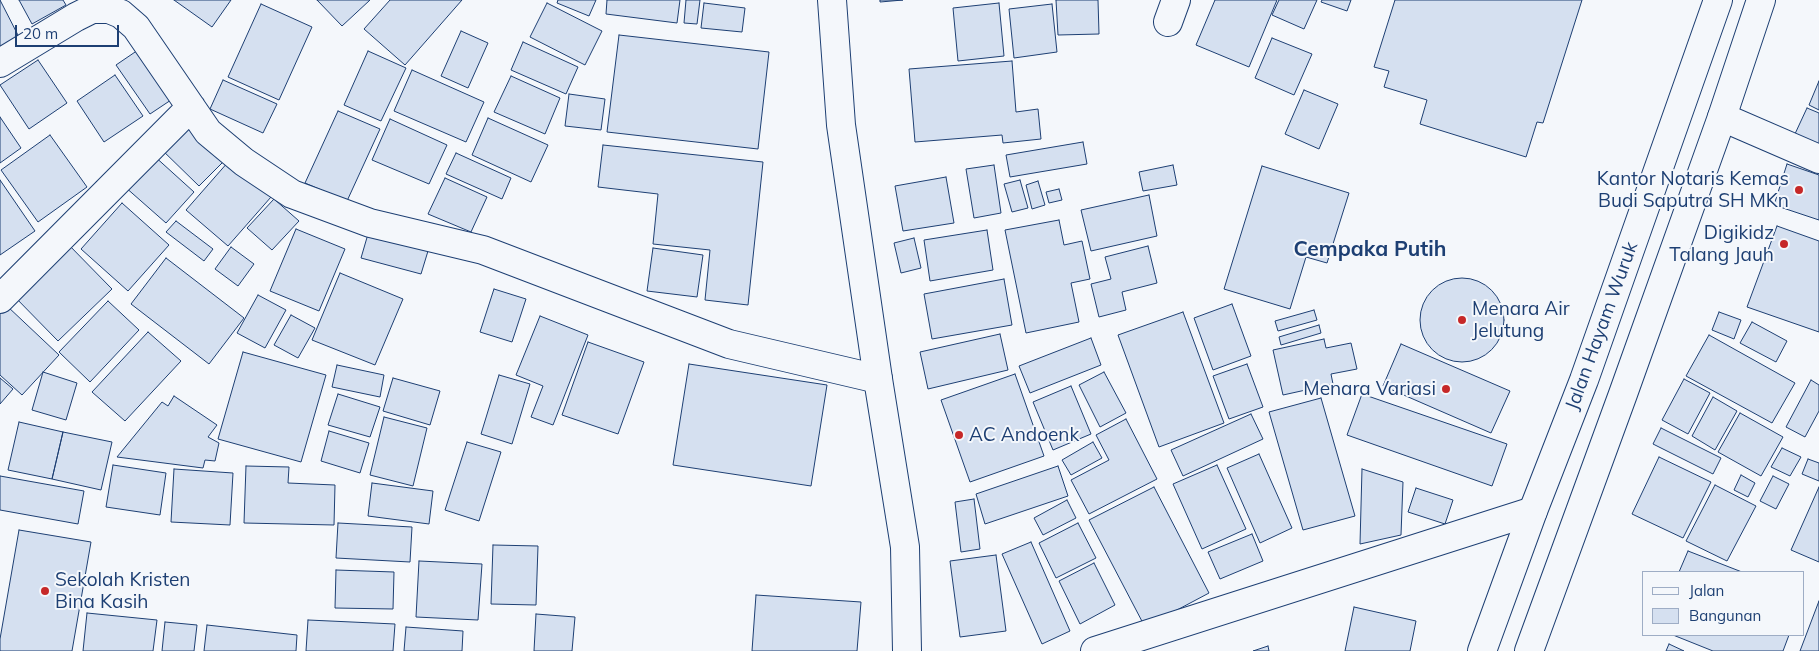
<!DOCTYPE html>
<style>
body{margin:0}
#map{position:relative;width:1819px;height:651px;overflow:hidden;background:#f4f7fb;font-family:Mulish,sans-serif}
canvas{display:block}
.legend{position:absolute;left:1642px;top:571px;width:162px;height:65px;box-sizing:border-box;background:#f4f7fb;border:1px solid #9eadc5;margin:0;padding:6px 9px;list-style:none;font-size:15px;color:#1d3f73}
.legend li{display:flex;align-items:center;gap:10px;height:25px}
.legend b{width:25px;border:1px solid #9eadc5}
.scale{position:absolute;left:15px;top:25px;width:104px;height:22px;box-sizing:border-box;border:2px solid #1d3f73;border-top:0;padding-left:6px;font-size:15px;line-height:18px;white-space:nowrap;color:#1d3f73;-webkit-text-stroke:4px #f4f7fb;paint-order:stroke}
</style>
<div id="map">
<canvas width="1819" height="651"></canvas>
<ul class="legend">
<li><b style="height:6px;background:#f4f7fb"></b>Jalan</li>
<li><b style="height:14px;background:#d5e0f0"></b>Bangunan</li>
</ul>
<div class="scale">20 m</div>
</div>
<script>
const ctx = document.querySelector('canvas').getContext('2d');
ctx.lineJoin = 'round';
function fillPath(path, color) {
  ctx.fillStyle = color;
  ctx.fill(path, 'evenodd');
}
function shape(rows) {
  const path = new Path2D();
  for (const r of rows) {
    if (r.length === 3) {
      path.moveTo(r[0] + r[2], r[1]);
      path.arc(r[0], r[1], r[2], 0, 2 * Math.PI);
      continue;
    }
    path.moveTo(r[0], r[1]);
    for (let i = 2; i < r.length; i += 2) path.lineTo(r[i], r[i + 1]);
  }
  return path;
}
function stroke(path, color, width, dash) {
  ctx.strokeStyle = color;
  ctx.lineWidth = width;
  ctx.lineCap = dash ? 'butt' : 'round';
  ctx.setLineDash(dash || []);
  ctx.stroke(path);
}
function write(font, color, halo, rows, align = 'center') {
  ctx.font = font + ' Mulish,sans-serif';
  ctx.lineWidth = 4;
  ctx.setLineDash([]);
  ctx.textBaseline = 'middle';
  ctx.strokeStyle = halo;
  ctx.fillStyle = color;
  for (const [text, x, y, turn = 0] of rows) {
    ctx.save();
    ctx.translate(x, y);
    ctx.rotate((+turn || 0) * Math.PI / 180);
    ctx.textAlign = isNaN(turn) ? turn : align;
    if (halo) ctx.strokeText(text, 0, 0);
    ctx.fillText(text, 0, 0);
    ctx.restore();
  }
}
const building = shape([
 [0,0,21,41,0,52,0,0],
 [19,0,63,0,66,5,32,24,19,0],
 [174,0,231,0,212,27,174,0],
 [317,0,370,0,342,26,317,0],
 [390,0,462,0,405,65,364,29,390,0],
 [558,0,596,0,589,16,557,3,558,0],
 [607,0,680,0,677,23,606,14,607,0],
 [686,0,700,0,697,24,684,23,686,0],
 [880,0,903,0,880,2,880,0],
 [1056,0,1098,0,1099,34,1058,35,1056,0],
 [1215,0,1277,0,1249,67,1196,45,1215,0],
 [1279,0,1317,0,1304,29,1272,15,1279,0],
 [1322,0,1351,0,1347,11,1321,2,1322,0],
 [1395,0,1582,0,1543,123,1537,122,1526,157,1420,124,1427,100,1384,87,1389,71,1374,67,1395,0],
 [547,3,602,31,585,65,530,37,547,3],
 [704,3,745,8,742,32,701,28,704,3],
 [999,3,1004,56,958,61,953,8,999,3],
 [261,4,312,27,279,100,228,77,261,4],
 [1052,4,1057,52,1014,58,1009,9,1052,4],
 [461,31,488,43,468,88,441,76,461,31],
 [619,35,769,52,758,149,607,132,619,35],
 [1272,38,1312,54,1294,95,1255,78,1272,38],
 [523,42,578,67,566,94,511,70,523,42],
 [141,48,174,98,150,114,116,65,141,48],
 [368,51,406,68,381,121,344,105,368,51],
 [38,60,67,103,29,129,0,85,38,60],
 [1012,61,1016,112,1038,109,1041,139,1003,143,1002,135,915,142,909,69,1012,61],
 [412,70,484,102,466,142,394,111,412,70],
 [115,75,143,116,104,142,77,101,115,75],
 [511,76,560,98,545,134,494,112,511,76],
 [223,80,277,104,263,133,210,109,223,80],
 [1819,81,1819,110,1809,105,1819,81],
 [1304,90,1338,104,1319,149,1285,134,1304,90],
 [569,94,605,99,601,130,565,126,569,94],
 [1807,108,1819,113,1819,147,1794,136,1807,108],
 [338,111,380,129,347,201,305,183,338,111],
 [0,117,21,148,0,163,0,117],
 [488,118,548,145,531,182,472,155,488,118],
 [186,119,226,159,199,186,158,146,186,119],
 [390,119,447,145,429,184,372,160,390,119],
 [50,135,87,187,38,222,1,170,50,135],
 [1083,142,1087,164,1010,177,1006,155,1083,142],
 [603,145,763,162,748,305,705,300,710,250,653,244,658,194,598,187,603,145],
 [456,153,511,178,502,199,446,174,456,153],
 [152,154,194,192,166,223,124,186,152,154],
 [229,161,271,197,228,246,186,210,229,161],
 [1787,164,1819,175,1819,220,1774,205,1787,164],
 [994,165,1001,213,974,218,966,169,994,165],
 [1173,165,1177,185,1143,191,1139,172,1173,165],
 [1262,166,1349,193,1327,263,1306,257,1290,309,1224,289,1262,166],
 [946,177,954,223,903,231,895,186,946,177],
 [445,178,487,197,471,232,428,214,445,178],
 [0,180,35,231,0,255,0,180],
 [1020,180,1028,208,1012,212,1004,184,1020,180],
 [1038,181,1045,205,1032,209,1026,185,1038,181],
 [1059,189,1062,200,1049,203,1046,192,1059,189],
 [1149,195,1157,236,1091,251,1081,210,1149,195],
 [274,199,299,221,272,250,247,228,274,199],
 [122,203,169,245,128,291,81,249,122,203],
 [1059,220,1064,245,1082,241,1090,279,1071,283,1079,322,1026,333,1005,230,1059,220],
 [176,221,213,249,204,261,166,232,176,221],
 [1777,226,1819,241,1819,332,1747,307,1777,226],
 [296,229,345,249,319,311,270,291,296,229],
 [987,230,993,270,930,281,924,240,987,230],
 [368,234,428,251,421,274,361,258,368,234],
 [914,238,921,268,901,273,894,243,914,238],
 [65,241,112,289,58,341,11,293,65,241],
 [1148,246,1157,283,1122,292,1126,310,1099,317,1091,284,1111,279,1105,257,1148,246],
 [231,247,254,264,238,286,215,269,231,247],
 [653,248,703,255,697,297,647,291,653,248],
 [166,258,244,318,209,364,131,304,166,258],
 [340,273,403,299,375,365,312,340,340,273],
 [1462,320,42],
 [1004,279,1012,325,932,339,924,294,1004,279],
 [494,289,526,299,512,342,480,332,494,289],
 [258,295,286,310,265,348,237,333,258,295],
 [108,301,139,330,90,382,59,352,108,301],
 [1232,304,1251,356,1213,370,1194,318,1232,304],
 [7,306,59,355,22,395,0,375,0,313,7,306],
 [1314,310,1317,320,1278,331,1275,321,1314,310],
 [1183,312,1224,423,1159,447,1118,335,1183,312],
 [1719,312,1741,320,1734,339,1712,330,1719,312],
 [291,315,315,328,298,358,274,345,291,315],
 [540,316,588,335,553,425,531,417,543,386,516,375,540,316],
 [1752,322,1787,341,1776,362,1740,343,1752,322],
 [1319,325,1321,333,1281,345,1279,337,1319,325],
 [148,332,181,361,125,421,92,392,148,332],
 [1000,334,1008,370,928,389,920,352,1000,334],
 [1709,335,1795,383,1772,423,1686,376,1709,335],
 [1091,338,1101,365,1030,393,1019,366,1091,338],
 [1324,339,1326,348,1351,343,1357,369,1331,374,1333,384,1283,395,1273,350,1324,339],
 [588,342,644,362,618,434,562,415,588,342],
 [1401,344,1510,391,1491,433,1383,386,1401,344],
 [243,352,326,375,301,462,218,439,243,352],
 [689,364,827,385,811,486,673,465,689,364],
 [1247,364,1263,407,1229,419,1213,376,1247,364],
 [337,365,384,375,380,397,332,387,337,365],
 [43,372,77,383,66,420,32,410,43,372],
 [1104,372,1126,413,1100,427,1079,385,1104,372],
 [1015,374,1044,456,970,482,941,400,1015,374],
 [499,375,530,384,512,444,481,434,499,375],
 [0,378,13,389,0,404,0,378],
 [393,378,440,391,430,425,383,411,393,378],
 [1684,379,1710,393,1688,434,1662,420,1684,379],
 [1811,380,1819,385,1819,411,1805,437,1786,427,1811,380],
 [1071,386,1091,434,1053,450,1033,402,1071,386],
 [338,394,380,407,370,437,328,425,338,394],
 [1362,394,1507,444,1492,486,1347,435,1362,394],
 [174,396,217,425,208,437,219,443,215,461,205,460,203,468,117,457,162,402,168,406,174,396],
 [1713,397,1737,411,1715,450,1692,436,1713,397],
 [1321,398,1355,516,1303,530,1269,412,1321,398],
 [1740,413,1783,437,1761,476,1718,452,1740,413],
 [1251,414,1263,439,1183,476,1171,450,1251,414],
 [384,417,427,428,413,486,370,475,384,417],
 [1126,419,1157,479,1089,514,1071,480,1109,460,1096,435,1126,419],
 [19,422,63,432,52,479,8,470,19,422],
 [1661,428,1721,458,1713,474,1653,444,1661,428],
 [329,431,369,443,360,473,321,461,329,431],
 [63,432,112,442,101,490,52,479,63,432],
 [467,442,501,452,479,521,445,510,467,442],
 [1093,442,1102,458,1071,475,1062,460,1093,442],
 [1782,448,1801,457,1790,476,1771,467,1782,448],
 [1259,454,1292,528,1260,543,1227,468,1259,454],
 [1659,457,1711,482,1683,538,1632,514,1659,457],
 [1808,459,1819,463,1819,481,1802,474,1808,459],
 [113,465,166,473,160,515,106,507,113,465],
 [1217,465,1246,529,1202,549,1173,484,1217,465],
 [246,466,289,467,288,483,335,485,334,525,244,523,246,466],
 [1058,466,1068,496,985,524,976,494,1058,466],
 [174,469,233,473,230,525,171,522,174,469],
 [1362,469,1403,482,1401,535,1360,544,1362,469],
 [1741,475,1755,483,1748,497,1734,490,1741,475],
 [0,476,84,491,78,524,0,510,0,476],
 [1773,476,1789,484,1776,509,1760,501,1773,476],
 [372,483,433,491,429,524,368,516,372,483],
 [1715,485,1756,506,1727,561,1686,541,1715,485],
 [1154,487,1209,593,1145,627,1089,520,1154,487],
 [1819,487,1819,562,1791,550,1819,487],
 [1416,488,1453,500,1445,524,1408,512,1416,488],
 [974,499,980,549,961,552,955,502,974,499],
 [1067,500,1076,518,1043,535,1034,518,1067,500],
 [338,523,412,527,410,562,336,558,338,523],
 [1078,523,1096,558,1056,578,1039,543,1078,523],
 [19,530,91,542,72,651,0,651,0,639,19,530],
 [1252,534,1263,561,1220,579,1208,552,1252,534],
 [1031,542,1070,631,1042,644,1002,554,1031,542],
 [493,545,538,546,536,605,491,604,493,545],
 [1688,551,1742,572,1679,572,1688,551],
 [996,555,1006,631,960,637,950,561,996,555],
 [419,561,482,564,478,620,416,617,419,561],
 [1094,563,1115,605,1080,624,1059,581,1094,563],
 [336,570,394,572,393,609,335,608,336,570],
 [756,595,861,602,857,651,752,651,756,595],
 [1819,601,1819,651,1800,651,1819,601],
 [1354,607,1416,621,1410,651,1345,651,1354,607],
 [87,613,157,620,153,651,83,651,87,613],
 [536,614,575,617,572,651,534,651,536,614],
 [308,620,395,624,393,651,306,651,308,620],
 [165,622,197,625,194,651,162,651,165,622],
 [207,625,297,635,296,651,204,651,207,625],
 [406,627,463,631,462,651,404,651,406,627],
 [1673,635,1789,635,1783,651,1713,651,1673,635],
 [1669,644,1684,651,1666,651,1669,644],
 [1268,646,1269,651,1253,651,1268,646]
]);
const street = shape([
 [1168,22,1176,0],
 [0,63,76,17,92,9,109,9,121,14,136,27,208,132,244,162,292,194,370,223,483,250,729,344,878,379],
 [1722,117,1819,159],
 [0,299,191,107],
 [1095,651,1533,511]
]);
const secondary = shape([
 [832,0,841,125,878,379,905,547,907,651],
 [1482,651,1533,511,1584,380,1718,0],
 [1529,651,1623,394,1722,117,1761,0]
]);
const markers = [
 [1799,190,5,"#c62828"],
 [1784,244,5,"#c62828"],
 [1462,320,5,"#c62828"],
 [1446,389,5,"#c62828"],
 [959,435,5,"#c62828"],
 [45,591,5,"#c62828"]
];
const poiNames = [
 ["Kantor Notaris Kemas",1789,179],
 ["Budi Saputra SH MKn",1789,201],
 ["Digikidz",1774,233],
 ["Talang Jauh",1774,255],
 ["Menara Air",1472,309,"left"],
 ["Jelutung",1472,331,"left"],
 ["Menara Variasi",1436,389],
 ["AC Andoenk",969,435,"left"],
 ["Sekolah Kristen",55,580,"left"],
 ["Bina Kasih",55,602,"left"]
];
const streetNames = [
 ["Jalan Hayam Wuruk",1602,326,-70]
];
const quarterNames = [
 ["Cempaka Putih",1370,250]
];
fillPath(building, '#d5e0f0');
stroke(building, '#1d3f73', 1);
stroke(street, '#1d3f73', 30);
stroke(secondary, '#1d3f73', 30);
stroke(street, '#f4f7fb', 28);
stroke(secondary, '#f4f7fb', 28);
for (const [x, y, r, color] of markers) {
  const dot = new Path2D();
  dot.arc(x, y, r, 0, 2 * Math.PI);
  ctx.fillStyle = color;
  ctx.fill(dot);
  stroke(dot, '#f4f7fb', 2);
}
write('19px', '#1d3f73', '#f4f7fb', poiNames, 'right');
write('19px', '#1d3f73', '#f4f7fb', streetNames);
write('bold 21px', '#1d3f73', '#f4f7fb', quarterNames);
</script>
